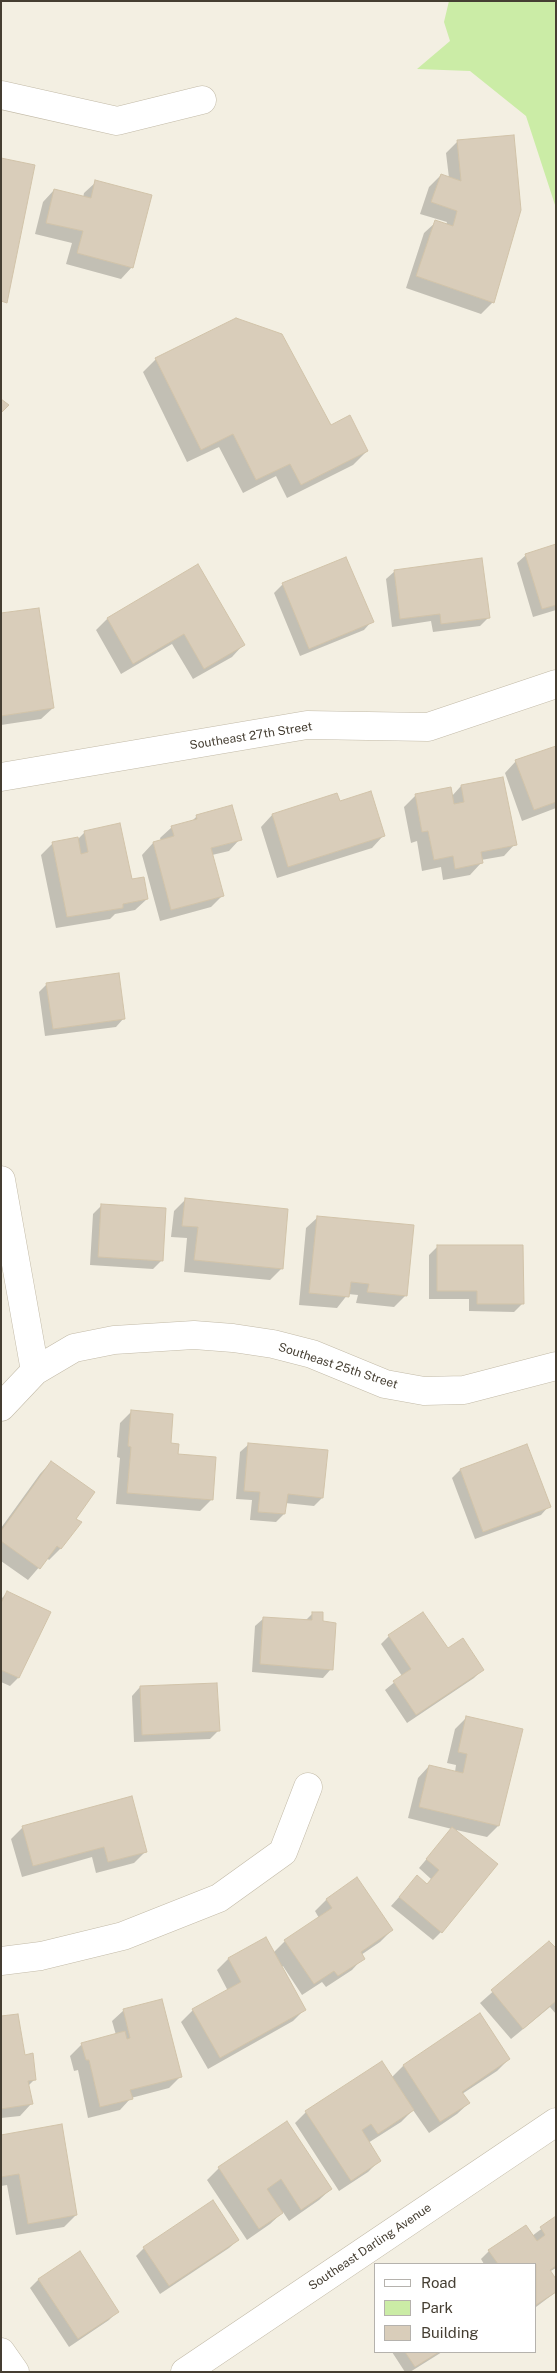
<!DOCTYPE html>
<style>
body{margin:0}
#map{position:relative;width:557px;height:2373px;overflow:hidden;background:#f3efe2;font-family:"Public Sans",sans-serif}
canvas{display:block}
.frame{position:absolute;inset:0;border:2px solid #453e32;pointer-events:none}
.legend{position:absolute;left:374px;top:2263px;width:162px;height:90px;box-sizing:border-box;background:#fff;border:1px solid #b5b2ad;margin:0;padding:6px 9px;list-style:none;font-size:15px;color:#453e32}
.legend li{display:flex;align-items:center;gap:10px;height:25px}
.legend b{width:25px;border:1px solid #b5b2ad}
</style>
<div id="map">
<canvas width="557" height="2373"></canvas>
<div class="frame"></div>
<ul class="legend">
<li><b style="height:6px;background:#fff"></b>Road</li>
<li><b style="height:14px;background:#cbeca6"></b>Park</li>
<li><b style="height:14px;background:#d9cdba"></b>Building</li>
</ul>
</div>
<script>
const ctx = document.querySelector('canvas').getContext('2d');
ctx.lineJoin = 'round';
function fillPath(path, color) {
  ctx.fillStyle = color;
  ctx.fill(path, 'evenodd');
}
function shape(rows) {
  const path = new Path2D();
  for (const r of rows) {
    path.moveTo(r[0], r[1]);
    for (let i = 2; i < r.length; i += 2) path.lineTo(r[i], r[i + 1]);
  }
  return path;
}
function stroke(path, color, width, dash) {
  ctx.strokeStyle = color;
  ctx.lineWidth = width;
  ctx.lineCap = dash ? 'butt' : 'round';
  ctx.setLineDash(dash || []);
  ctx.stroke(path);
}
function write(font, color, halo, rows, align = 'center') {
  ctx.font = font + ' "Public Sans",sans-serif';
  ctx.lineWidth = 4;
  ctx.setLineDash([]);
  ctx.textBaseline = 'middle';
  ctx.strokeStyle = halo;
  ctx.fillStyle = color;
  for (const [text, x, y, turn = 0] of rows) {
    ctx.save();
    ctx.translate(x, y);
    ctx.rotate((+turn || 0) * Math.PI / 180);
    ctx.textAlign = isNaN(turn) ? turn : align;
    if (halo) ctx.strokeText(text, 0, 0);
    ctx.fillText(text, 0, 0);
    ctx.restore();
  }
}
const green = shape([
 [449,1,556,1,556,208,526,116,470,71,417,69,450,41,444,22]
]);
const shadow = shape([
 [458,141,493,302,481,314,406,288,424,233,436,222,446,225,447,222,420,214,429,187,441,175,449,178,446,153],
 [96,182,132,267,121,279,66,264,72,243,35,234,43,202,54,190,83,198,84,193],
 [156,359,330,427,367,451,353,465,287,498,276,476,243,493,219,447,187,462,143,372],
 [556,546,556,610,533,617,517,563,526,555],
 [346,558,372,621,364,630,300,656,274,593,282,585],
 [395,571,489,617,480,626,433,632,431,621,392,627,386,579],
 [1,614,53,708,41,719,1,725],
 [108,618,243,645,232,657,193,679,172,644,121,674,96,630],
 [556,747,556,808,522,821,505,773,516,761],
 [461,786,515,844,504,856,481,860,481,863,470,875,443,880,441,867,422,871,417,841,411,843,404,807,416,795,452,796],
 [340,803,383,836,372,848,277,878,261,827,272,815],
 [197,816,240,839,229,851,212,855,223,895,211,907,160,921,142,855,153,843,161,841,160,838,172,827,191,822],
 [85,832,147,899,135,910,115,914,110,919,56,928,41,855,53,843,77,840],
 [47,984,124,1018,116,1027,45,1036,39,992],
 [185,1200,282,1268,270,1280,184,1272,187,1238,171,1237,174,1211],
 [101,1206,162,1260,153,1269,90,1265,93,1214],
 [318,1217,406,1295,394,1307,356,1303,358,1295,348,1294,337,1308,299,1305,306,1228],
 [438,1246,523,1303,514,1312,469,1311,469,1299,429,1299,429,1255],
 [132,1411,169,1444,212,1499,200,1511,116,1504,120,1458,117,1457,120,1423],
 [249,1444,322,1498,314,1506,285,1503,284,1514,276,1522,250,1520,252,1500,236,1499,240,1452],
 [51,1462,61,1548,49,1560,47,1558,28,1580,1,1561,1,1528,40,1474],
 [460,1470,549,1506,541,1515,475,1539,452,1478],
 [7,1593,18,1678,10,1686,1,1682,1,1599],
 [313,1613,321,1623,331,1669,323,1678,252,1672,255,1626,264,1618,305,1621],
 [389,1636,447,1650,482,1670,474,1678,407,1723,385,1690,402,1676,381,1644],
 [140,1687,218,1731,210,1739,134,1742,132,1696],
 [467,1717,498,1826,487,1837,452,1829,441,1932,433,1940,391,1906,417,1877,427,1885,431,1879,419,1868,452,1829,408,1818,418,1778,429,1766,455,1772,456,1765,447,1763,455,1729],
 [23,1827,146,1851,134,1863,96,1873,92,1857,22,1877,11,1839],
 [357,1878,392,1930,380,1942,361,1955,363,1958,352,1970,326,1987,322,1982,302,1995,283,1966,281,1967,305,2009,293,2021,208,2069,181,2022,193,2010,228,1991,217,1970,228,1959,265,1938,273,1953,285,1941,319,1918,315,1911,326,1900],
 [549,1942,556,1950,556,2014,550,2007,511,2039,480,2003],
 [124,2010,181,2076,169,2088,131,2098,120,2110,88,2118,78,2070,74,2071,70,2056,82,2044,116,2035,112,2021],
 [480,2015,509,2059,497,2071,462,2094,469,2103,457,2114,429,2133,413,2110,401,2122,368,2143,379,2161,368,2172,339,2191,295,2123,306,2112,391,2078,403,2066],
 [1,2017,35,2079,28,2086,31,2104,20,2116,1,2118],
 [286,2122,331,2189,319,2200,289,2221,283,2212,270,2224,247,2240,207,2180,219,2168],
 [1,2136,76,2215,64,2227,16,2235,7,2185,1,2186],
 [556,2218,556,2268,549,2272,556,2282,556,2292,536,2307,536,2264,484,2264,481,2259,489,2251,532,2236],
 [238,2240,229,2248,160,2294,136,2256,144,2248],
 [79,2253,117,2312,109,2320,69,2347,30,2288,38,2280],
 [392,2352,442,2352,410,2372,405,2372]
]);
const building = shape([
 [514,135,521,210,494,303,416,276,435,220,453,226,457,211,431,202,441,174,461,181,457,140,514,135],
 [1,158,35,165,7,303,1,301,1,158],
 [95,180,152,195,133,268,77,253,83,231,46,223,54,189,91,198,95,180],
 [236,318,282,334,331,425,350,415,368,451,301,485,290,464,256,480,233,434,201,450,155,358,236,318],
 [1,399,9,405,1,413,1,399],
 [556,544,556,605,542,609,525,554,556,544],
 [346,557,374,622,309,649,282,583,346,557],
 [482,558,490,618,441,624,440,614,400,619,394,570,482,558],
 [198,564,245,645,204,669,184,634,133,664,107,618,198,564],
 [39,608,54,708,1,716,1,613,39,608],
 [556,746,556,802,534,810,515,760,556,746],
 [503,777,517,845,481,852,483,863,455,869,453,856,434,860,428,831,422,832,415,794,451,787,454,804,464,802,461,785,503,777],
 [371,791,385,836,288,867,272,814,337,793,340,801,371,791],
 [232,805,242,840,211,848,224,896,171,910,153,842,174,836,171,826,197,819,196,815,232,805],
 [120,823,132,879,144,877,148,899,123,904,123,908,67,917,52,842,78,837,81,854,88,852,84,831,120,823],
 [119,973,125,1019,53,1029,46,983,119,973],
 [185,1198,288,1209,283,1269,194,1260,198,1227,182,1226,185,1198],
 [101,1204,166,1208,163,1261,98,1257,101,1204],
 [317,1216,414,1225,407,1296,367,1292,369,1284,351,1282,349,1297,309,1293,317,1216],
 [437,1245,523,1245,524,1304,477,1304,477,1291,437,1291,437,1245],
 [131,1410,173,1414,171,1443,179,1444,178,1454,216,1457,213,1500,127,1493,131,1447,128,1446,131,1410],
 [248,1443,328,1450,323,1498,288,1494,285,1514,258,1512,260,1492,244,1491,248,1443],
 [527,1444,551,1507,483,1532,460,1469,527,1444],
 [51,1461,95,1492,76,1519,82,1522,61,1549,57,1546,40,1569,1,1541,1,1531,51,1461],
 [7,1591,51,1612,19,1678,1,1670,1,1603,7,1591],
 [312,1612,323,1612,323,1621,336,1623,333,1670,260,1664,263,1617,312,1620,312,1612],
 [423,1612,448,1648,463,1638,484,1670,416,1715,393,1681,411,1669,388,1635,423,1612],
 [217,1683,220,1731,142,1735,140,1686,217,1683],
 [466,1716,523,1729,499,1826,419,1807,429,1765,463,1773,467,1754,458,1752,466,1716],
 [132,1796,147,1852,108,1862,104,1847,33,1866,22,1826,132,1796],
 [452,1827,498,1864,442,1933,399,1897,417,1875,427,1884,439,1870,426,1859,452,1827],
 [357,1877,393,1930,361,1952,365,1959,338,1976,334,1971,314,1984,284,1940,332,1908,326,1899,357,1877],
 [266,1937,306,2010,220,2058,192,2009,241,1982,228,1958,266,1937],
 [549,1941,556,1948,556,2001,523,2029,491,1990,549,1941],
 [162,1999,182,2077,130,2090,133,2099,100,2107,89,2060,86,2060,81,2043,125,2031,127,2039,130,2038,123,2009,162,1999],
 [480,2013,510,2059,462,2092,470,2103,440,2122,403,2065,480,2013],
 [18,2014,25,2055,33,2053,36,2080,28,2081,33,2104,1,2109,1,2016,18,2014],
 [382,2061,414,2110,378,2134,371,2124,362,2130,381,2161,351,2181,305,2111,382,2061],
 [287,2121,332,2189,301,2210,281,2179,267,2189,283,2213,259,2229,218,2167,287,2121],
 [62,2124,77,2215,28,2224,19,2174,1,2177,1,2135,62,2124],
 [213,2200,239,2240,169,2286,143,2247,213,2200],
 [556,2216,556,2266,550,2270,556,2279,556,2292,536,2305,536,2264,498,2264,488,2250,526,2225,537,2241,545,2235,540,2227,556,2216],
 [80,2251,119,2312,78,2339,38,2279,80,2251],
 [405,2352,439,2352,415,2367,405,2352]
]);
const minor = shape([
 [1,95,117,121,202,100],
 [1,777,307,725,428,727,556,684],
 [1,1180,35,1371],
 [1,1407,35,1371,74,1348,114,1340,194,1335,233,1338,273,1344,312,1354,385,1384,424,1391,464,1390,556,1366],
 [1,1961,41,1956,123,1936,219,1898,283,1852,308,1787],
 [1,2352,15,2372],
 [185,2372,556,2122]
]);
const streetNames = [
 ["Southeast 27th Street",251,736,-9],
 ["Southeast 25th Street",338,1366,18],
 ["Southeast Darling Avenue",370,2247,-34]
];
fillPath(green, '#cbeca6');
fillPath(shadow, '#0003');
fillPath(building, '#d9cdba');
stroke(building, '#d1c3a9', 1);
stroke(minor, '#c2baa7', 29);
stroke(minor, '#fff', 28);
write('12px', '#453e32', '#fff', streetNames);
</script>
